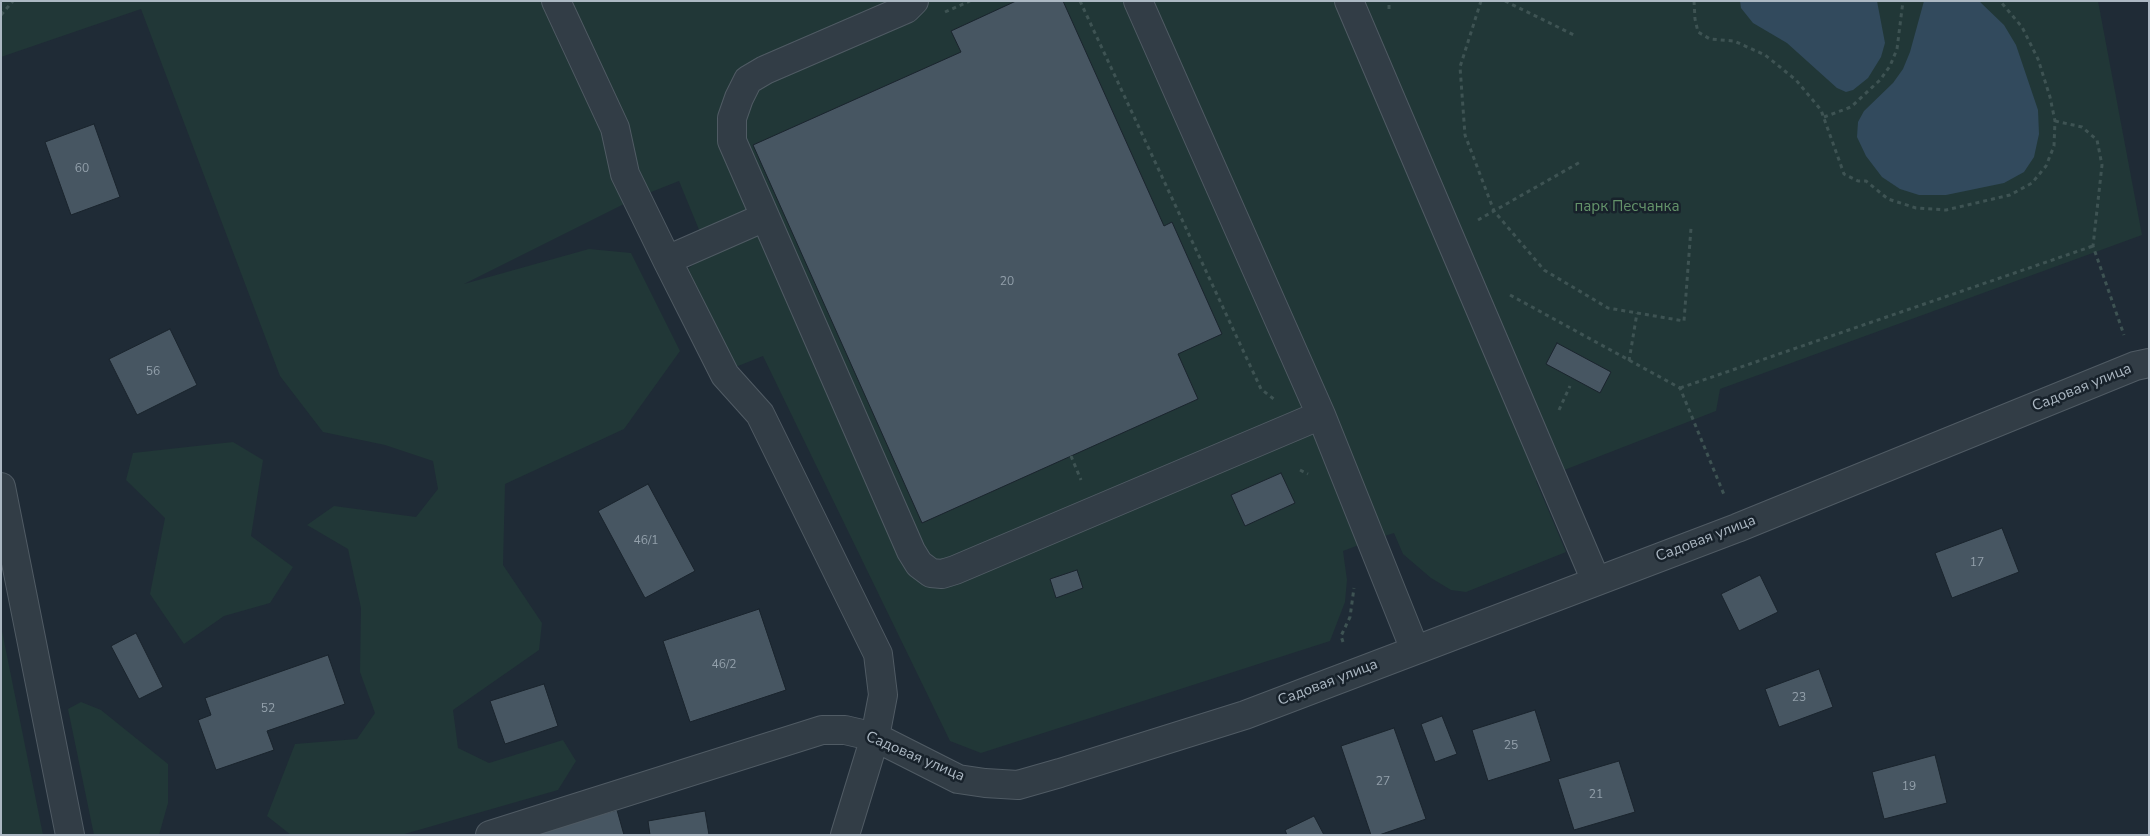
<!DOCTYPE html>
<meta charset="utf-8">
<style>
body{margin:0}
#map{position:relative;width:2150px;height:836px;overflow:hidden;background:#1f2b36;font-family:"Nunito Sans",sans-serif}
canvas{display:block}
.frame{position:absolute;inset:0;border:2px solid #acb8c3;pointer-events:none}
</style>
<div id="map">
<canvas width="2150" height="836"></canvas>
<div class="frame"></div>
</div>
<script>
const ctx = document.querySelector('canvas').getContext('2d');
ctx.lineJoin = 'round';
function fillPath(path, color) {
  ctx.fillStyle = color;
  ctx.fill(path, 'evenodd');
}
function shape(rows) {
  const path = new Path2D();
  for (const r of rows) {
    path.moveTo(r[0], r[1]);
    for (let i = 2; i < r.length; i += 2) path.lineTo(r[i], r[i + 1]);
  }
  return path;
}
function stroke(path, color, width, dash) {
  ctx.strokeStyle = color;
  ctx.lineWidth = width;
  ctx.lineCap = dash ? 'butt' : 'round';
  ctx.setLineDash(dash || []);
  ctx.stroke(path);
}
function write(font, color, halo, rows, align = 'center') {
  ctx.font = font + ' "Nunito Sans",sans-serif';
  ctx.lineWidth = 5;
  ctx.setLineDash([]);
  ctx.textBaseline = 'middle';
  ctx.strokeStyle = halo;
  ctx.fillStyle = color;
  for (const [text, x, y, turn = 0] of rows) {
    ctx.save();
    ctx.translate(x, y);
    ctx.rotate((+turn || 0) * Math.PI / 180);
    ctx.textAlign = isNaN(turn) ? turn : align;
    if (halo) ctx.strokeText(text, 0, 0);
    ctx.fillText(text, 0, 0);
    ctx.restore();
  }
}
const green = shape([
 [1,1,2098,1,2142,235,1720,389,1716,411,1536,481,1566,552,1466,592,1451,590,1431,578,1403,554,1394,533,1372,540,1343,551,1347,580,1345,602,1330,641,981,753,950,741,763,356,733,368,686,270,709,254,679,181,636,198,464,284,589,249,631,253,680,351,624,429,505,484,503,565,542,623,539,650,453,710,458,748,489,763,563,740,576,761,558,790,401,835,291,835,267,816,295,744,357,739,375,713,360,672,361,608,348,549,307,525,334,506,416,517,438,489,433,461,385,445,323,432,280,376,141,9,1,57],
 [233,442,263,460,251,536,293,567,270,603,224,616,184,644,150,594,165,518,126,480,133,453],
 [1,626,43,835,1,835],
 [81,702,101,710,168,764,168,803,159,835,94,835,68,709]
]);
const water = shape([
 [1740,1,1877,1,1885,43,1881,57,1868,78,1853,90,1846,92,1837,88,1787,43,1753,23,1741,8],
 [1924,1,1979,1,2004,25,2016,45,2038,110,2039,134,2034,157,2024,172,2004,183,1946,195,1919,195,1900,189,1882,177,1866,156,1857,137,1858,122,1864,111,1893,83,1903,69,1910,52]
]);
const building = shape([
 [1016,1,1063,1,1164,226,1172,222,1222,334,1178,354,1198,399,922,523,753,145,961,52,951,31,1016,1],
 [94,124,120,197,71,215,45,142,94,124],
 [170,329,197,385,137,415,109,359,170,329],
 [1557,343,1611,372,1600,393,1546,364,1557,343],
 [1281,473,1295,503,1245,526,1231,495,1281,473],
 [648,484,695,571,645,598,598,511,648,484],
 [2002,528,2019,572,1952,598,1935,553,2002,528],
 [1077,570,1083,588,1056,598,1050,579,1077,570],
 [1760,575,1778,612,1739,631,1721,594,1760,575],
 [759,609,786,690,690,722,663,641,759,609],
 [136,633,163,687,139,699,111,646,136,633],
 [328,655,345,704,267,731,274,750,216,770,198,720,211,715,205,698,328,655],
 [1819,669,1833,707,1779,727,1765,689,1819,669],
 [544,684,558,726,505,744,490,701,544,684],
 [1535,710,1551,761,1488,781,1472,730,1535,710],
 [1442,716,1457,754,1435,762,1421,724,1442,716],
 [1394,728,1426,819,1379,835,1371,835,1341,746,1394,728],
 [1935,755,1947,803,1884,819,1872,772,1935,755],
 [1619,761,1635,812,1574,830,1558,779,1619,761],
 [617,810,624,835,542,835,540,831,617,810],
 [705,811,709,835,650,835,648,821,705,811],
 [1314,816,1324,835,1287,835,1285,830,1314,816]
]);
const path = shape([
 [1080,1,1261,389,1275,400],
 [1481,1,1460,67,1465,135,1494,211,1544,270,1608,308,1684,321,1691,228],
 [1505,1,1574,35],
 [1694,1,1695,19,1698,32,1710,39,1734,41,1765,55,1796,80,1821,110,1844,174,1858,181,1866,181,1888,199,1916,208,1946,210,2010,195,2032,183,2046,166,2054,146,2055,121,2050,97,2038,59,2022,27,2000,1],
 [1389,9,1389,1],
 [945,12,970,1],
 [1,15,13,1],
 [1824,117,1851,107,1880,80,1890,66,1897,49,1903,1],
 [2055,121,2082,127,2097,140,2102,165,2093,246,2124,335],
 [1478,220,1582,161],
 [1510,295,1680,388,1725,497],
 [1629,361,1637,313],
 [1680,388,2093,246],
 [1559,410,1570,386],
 [1071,456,1081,480],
 [1300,470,1308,474],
 [1343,642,1341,636,1350,617,1354,588]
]);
const minor = shape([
 [556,1,615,128,625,174,667,260,725,375,760,414,878,654,883,695,875,737,845,835],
 [914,1,906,9,765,70,748,80,739,98,732,118,732,141,911,551,919,564,931,573,942,574,955,570,1321,415],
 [1138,1,1321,415,1415,650],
 [1349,1,1596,581],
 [667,260,765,217],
 [1,487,70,835],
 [490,835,822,730,845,730,875,737,958,779,985,783,1018,785,1060,773,1245,715,1737,528,2135,366,2149,363]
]);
const numberNames = [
 ["60",82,169],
 ["20",1007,282],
 ["56",153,372],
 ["46/1",646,541],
 ["17",1977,563],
 ["46/2",724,665],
 ["23",1799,698],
 ["52",268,709],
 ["25",1511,746],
 ["27",1383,782],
 ["19",1909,787],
 ["21",1596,795]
];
const parkNames = [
 ["парк Песчанка",1627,207]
];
const streetNames = [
 ["Садовая улица",2082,388,-22],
 ["Садовая улица",1706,539,-21],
 ["Садовая улица",1328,683,-21],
 ["Садовая улица",915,757,23]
];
fillPath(green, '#213737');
fillPath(water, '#324a5d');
fillPath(building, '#475662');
stroke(building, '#1a242d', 1);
stroke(minor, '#505b64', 30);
stroke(path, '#3e5353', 3, [4, 4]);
stroke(minor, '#323d46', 28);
write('12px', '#93a0ab', null, numberNames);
write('15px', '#64936a', '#18222b', parkNames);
write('15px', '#acb8c3', '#18222b', streetNames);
</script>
